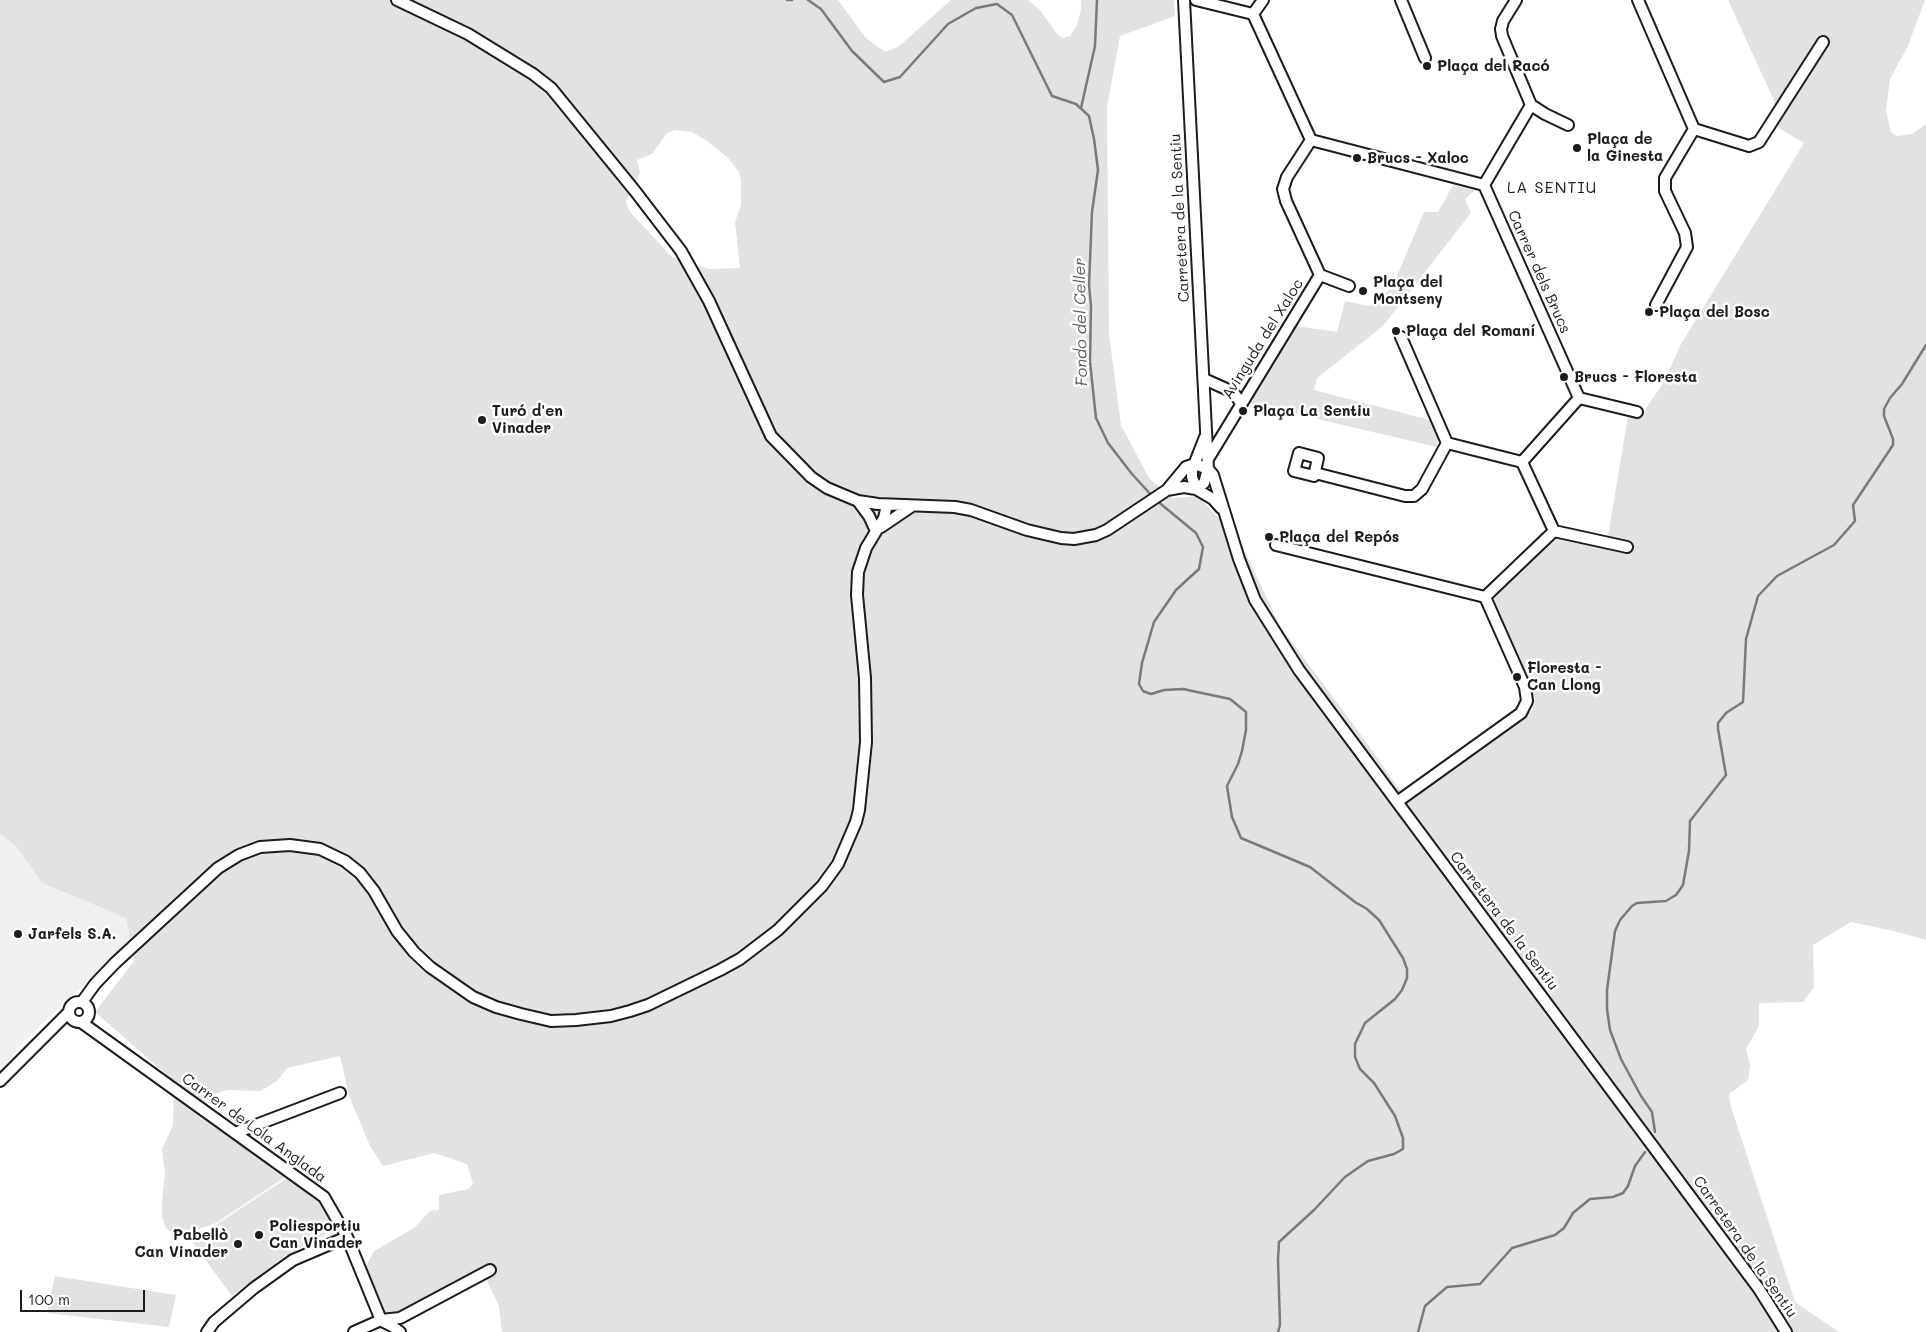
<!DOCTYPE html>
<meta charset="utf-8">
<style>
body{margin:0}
#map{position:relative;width:1926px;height:1332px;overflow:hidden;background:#fff;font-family:Mali,sans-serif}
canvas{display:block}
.scale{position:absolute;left:20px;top:1290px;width:125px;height:22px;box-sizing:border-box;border:2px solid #1c1c1c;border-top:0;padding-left:6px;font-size:15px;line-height:18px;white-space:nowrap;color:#1c1c1c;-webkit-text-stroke:4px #fff;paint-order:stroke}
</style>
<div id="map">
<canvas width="1926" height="1332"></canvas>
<div class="scale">100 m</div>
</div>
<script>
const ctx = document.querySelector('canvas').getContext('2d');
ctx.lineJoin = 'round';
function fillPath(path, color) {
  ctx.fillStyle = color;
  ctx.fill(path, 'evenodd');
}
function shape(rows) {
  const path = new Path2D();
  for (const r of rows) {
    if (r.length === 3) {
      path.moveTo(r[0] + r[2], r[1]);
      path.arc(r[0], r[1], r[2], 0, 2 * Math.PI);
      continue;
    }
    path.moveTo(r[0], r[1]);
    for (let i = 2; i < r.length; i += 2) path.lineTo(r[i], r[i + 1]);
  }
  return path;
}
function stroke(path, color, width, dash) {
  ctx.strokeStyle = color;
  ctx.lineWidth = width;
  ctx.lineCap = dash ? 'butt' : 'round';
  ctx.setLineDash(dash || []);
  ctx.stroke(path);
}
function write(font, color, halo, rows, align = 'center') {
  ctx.font = font + ' Mali,sans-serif';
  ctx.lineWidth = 5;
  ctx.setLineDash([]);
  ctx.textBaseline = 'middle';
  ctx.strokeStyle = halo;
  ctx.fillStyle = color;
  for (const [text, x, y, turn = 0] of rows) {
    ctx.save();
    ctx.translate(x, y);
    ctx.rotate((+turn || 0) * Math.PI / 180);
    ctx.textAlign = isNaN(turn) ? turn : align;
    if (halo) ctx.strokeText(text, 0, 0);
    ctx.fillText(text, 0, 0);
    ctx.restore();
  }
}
const built = shape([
 [0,834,16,846,42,883,126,917,130,941,23,1042,0,1072]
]);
const green = shape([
 [0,0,838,0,866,38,885,52,898,47,951,0,1028,0,1039,9,1058,35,1063,38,1070,36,1077,25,1081,10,1081,0,1174,0,1175,16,1120,36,1107,107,1109,334,1121,425,1149,478,1172,498,1198,496,1240,541,1280,626,1356,728,1407,800,1533,710,1492,596,1552,537,1606,548,1628,416,1640,417,1664,382,1681,344,1804,143,1777,127,1782,118,1728,0,1925,0,1908,46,1890,79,1886,111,1891,132,1897,136,1912,134,1926,124,1926,940,1894,931,1851,922,1813,945,1814,987,1803,1002,1759,1003,1759,1026,1746,1049,1750,1065,1748,1080,1729,1094,1731,1107,1795,1302,1839,1332,502,1332,499,1306,487,1281,490,1264,412,1308,384,1316,362,1274,374,1251,414,1228,430,1211,439,1210,439,1195,468,1189,473,1184,467,1164,434,1153,383,1166,370,1146,349,1096,340,1056,287,1068,278,1080,261,1091,228,1090,208,1096,203,1103,239,1139,287,1176,216,1223,182,1235,174,1235,166,1228,162,1217,162,1201,165,1174,162,1149,173,1125,174,1081,95,1012,134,961,126,918,42,883,16,846,0,834],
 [675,130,692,132,707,141,728,158,739,172,741,180,741,205,735,222,740,268,709,269,672,257,630,212,626,202,640,173,637,160,652,154,667,133],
 [1453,185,1475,190,1465,199,1471,213,1383,326,1317,378,1314,390,1430,420,1438,437,1437,447,1249,403,1296,326,1337,332,1345,301,1369,306,1388,291,1394,283,1424,212,1438,212],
 [287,1178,320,1200,334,1230,285,1256,232,1296,189,1238,202,1230,205,1232],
 [55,1276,176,1295,169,1327,47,1313]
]);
const stream = shape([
 [787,0,792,0],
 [808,0,821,9,852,51,884,82,900,77,948,24,976,8,997,4,1012,15,1052,96,1076,104,1089,116,1094,139,1098,170,1092,212,1089,285,1091,306,1090,362,1096,418,1108,443,1132,474,1152,496],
 [1081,108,1095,46,1097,0],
 [1156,500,1196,533,1203,547,1199,569,1176,590,1154,622,1142,663,1139,684,1143,691,1151,694,1164,690,1183,689,1230,699,1246,712,1246,730,1242,751,1238,764,1227,786,1232,817,1241,838,1310,867,1355,902,1367,909,1379,920,1403,958,1407,969,1407,978,1402,990,1395,999,1365,1023,1355,1044,1355,1057,1360,1069,1374,1083,1395,1116,1403,1138,1403,1149,1394,1154,1368,1161,1345,1177,1314,1210,1279,1242,1278,1260,1280,1325,1278,1332],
 [1655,1132,1652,1112,1641,1096,1621,1059,1610,1030,1607,1009,1607,990,1615,931,1620,920,1632,906,1637,903,1666,901,1676,895,1683,885,1689,851,1690,821,1726,775,1718,729,1718,723,1726,713,1743,702,1746,639,1758,596,1777,576,1834,545,1855,521,1853,505,1893,445,1893,439,1884,416,1884,409,1890,398,1902,384,1926,345],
 [1418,1332,1425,1306,1447,1287,1480,1284,1512,1248,1555,1235,1564,1228,1573,1213,1590,1199,1613,1197,1623,1193,1628,1186,1635,1166,1645,1152]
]);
const street = shape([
 [397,0,468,34,533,74,551,88,635,191,681,251,709,301,771,436,811,477,827,488,858,501,878,504,955,507,971,510,1027,530,1061,538,1074,539,1096,535,1107,530,1167,490,1186,467,1195,464],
 [1184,0,1208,469,1204,483,1196,489],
 [1196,0,1253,14,1311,140],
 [1401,0,1425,58],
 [1638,0,1694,129],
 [1253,14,1263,0],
 [1531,105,1545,114,1568,125],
 [1694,129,1749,146,1759,142,1823,42],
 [1311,140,1484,185,1579,398],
 [1484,185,1531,105,1502,36,1501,29,1503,21,1516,0],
 [1320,275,1349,286],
 [1656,305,1687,247,1685,233,1665,191,1665,178,1694,129],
 [1401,337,1447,443],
 [1204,379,1233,392,1241,403],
 [1579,398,1637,412],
 [1447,443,1522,462],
 [1299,453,1318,458,1314,476,1294,471,1299,453],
 [1208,459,1320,275,1286,201,1283,189,1287,177,1311,140],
 [1195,464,1208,469,1213,475,1239,559,1255,600,1299,670,1759,1289,1786,1332],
 [1315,473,1405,496,1414,496,1422,489,1447,443],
 [1196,489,1192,477,1192,470,1205,437],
 [1167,490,1184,487,1196,489,1213,499,1221,508],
 [858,501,869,516,876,531],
 [881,527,912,506],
 [1554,531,1627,547],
 [1276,545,1485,597],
 [1397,802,1521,713,1527,701,1525,687,1485,597,1554,531,1522,462,1579,398],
 [79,1012,10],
 [82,1002,95,984,115,963,218,868,239,855,260,847,290,845,320,849,345,861,360,873,374,891,397,931,414,952,430,967,473,997,496,1007,521,1014,551,1021,576,1020,611,1016,630,1011,648,1005,720,970,740,959,778,930,822,886,838,864,856,822,859,810,866,742,865,678,857,595,858,572,866,548,884,518,887,505],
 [81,1022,324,1197,347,1237,381,1320],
 [0,1081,68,1013],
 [235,1133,340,1093],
 [382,1321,392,1326,400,1332],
 [207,1332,214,1322,254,1288,293,1260,347,1237],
 [354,1332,381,1320,400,1318,490,1270]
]);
const markers = [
 [1427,66,5,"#1c1c1c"],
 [1577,148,5,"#1c1c1c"],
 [1357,158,5,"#1c1c1c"],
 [1363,291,5,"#1c1c1c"],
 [1649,312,5,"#1c1c1c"],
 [1396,331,5,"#1c1c1c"],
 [1564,377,5,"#1c1c1c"],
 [1243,411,5,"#1c1c1c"],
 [482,420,5,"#1c1c1c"],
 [1269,537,5,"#1c1c1c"],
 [1517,677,5,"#1c1c1c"],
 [18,934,5,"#1c1c1c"],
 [259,1235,5,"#1c1c1c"],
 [238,1244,5,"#1c1c1c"]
];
const poiNames = [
 ["Plaça del Racó",1437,66],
 ["Plaça de",1587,139],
 ["la Ginesta",1587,156],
 ["Brucs - Xaloc",1367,158],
 ["Plaça del",1373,282],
 ["Montseny",1373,299],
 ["Plaça del Bosc",1659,312],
 ["Plaça del Romaní",1406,331],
 ["Brucs - Floresta",1574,377],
 ["Turó d'en",492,411],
 ["Vinader",492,428],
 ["Plaça La Sentiu",1253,411],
 ["Plaça del Repós",1279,537],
 ["Floresta -",1527,668],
 ["Can Llong",1527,685],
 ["Jarfels S.A.",28,934],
 ["Poliesportiu",269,1226],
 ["Can Vinader",269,1243],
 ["Pabellò",228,1235,"right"],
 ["Can Vinader",228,1252,"right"]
];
const streetNames = [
 ["Carretera de la Sentiu",1180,218,-93],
 ["Carrer dels Brucs",1539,272,66],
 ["Avinguda del Xaloc",1263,339,-58],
 ["Carretera de la Sentiu",1504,921,53],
 ["Carrer de Lola Anglada",254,1128,36],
 ["Carretera de la Sentiu",1745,1247,55]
];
const neighbourhoodNames = [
 ["LA SENTIU",1552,188]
];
const waterNames = [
 ["Fondo del Celler",1081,322,-91]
];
fillPath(built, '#f0f0f0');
fillPath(green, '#e2e2e2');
stroke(stream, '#7a7a7a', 2.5);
stroke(street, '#1c1c1c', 14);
stroke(street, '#fff', 10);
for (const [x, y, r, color] of markers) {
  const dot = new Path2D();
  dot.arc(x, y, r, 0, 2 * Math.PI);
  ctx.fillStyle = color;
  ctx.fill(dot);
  stroke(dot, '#fff', 2);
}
write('bold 15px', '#1c1c1c', '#fff', poiNames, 'left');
write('15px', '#1c1c1c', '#fff', streetNames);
ctx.letterSpacing = '1px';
write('16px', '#1c1c1c', '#fff', neighbourhoodNames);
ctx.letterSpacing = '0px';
write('italic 16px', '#5a5a5a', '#fff', waterNames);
</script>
